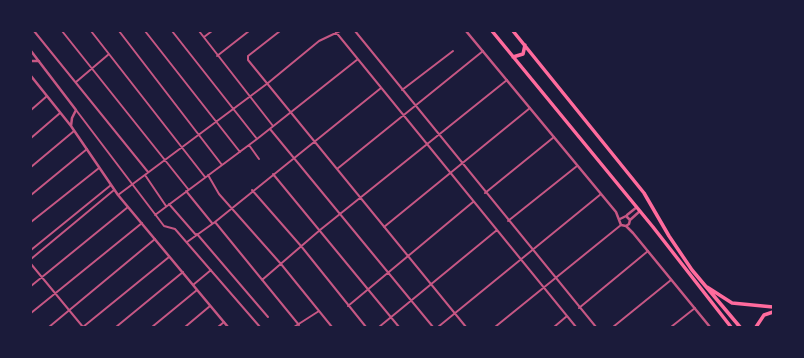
<!DOCTYPE html>
<style>
body{margin:0}
#map{position:relative;width:804px;height:358px;overflow:hidden;background:#1b1b3a;font-family:"Source Serif 4",serif}
canvas{display:block}
.frame{position:absolute;inset:0;border:32px solid #1b1b3a;pointer-events:none}
</style>
<div id="map">
<canvas width="804" height="358"></canvas>
<div class="frame"></div>
</div>
<script>
const ctx = document.querySelector('canvas').getContext('2d');
ctx.lineJoin = 'round';
function shape(rows) {
  const path = new Path2D();
  for (const r of rows) {
    path.moveTo(r[0], r[1]);
    for (let i = 2; i < r.length; i += 2) path.lineTo(r[i], r[i + 1]);
  }
  return path;
}
function stroke(path, color, width, dash) {
  ctx.strokeStyle = color;
  ctx.lineWidth = width;
  ctx.lineCap = dash ? 'butt' : 'round';
  ctx.setLineDash(dash || []);
  ctx.stroke(path);
}
const minor = shape([
 [34,31,148,172],
 [62,31,188,189],
 [91,31,205,177],
 [119,31,222,165],
 [145,31,240,152],
 [172,31,257,139],
 [199,31,273,126],
 [280,31,248,56,248,60,466,327],
 [335,31,576,327],
 [355,31,596,327],
 [204,37,212,31],
 [217,56,249,31],
 [76,82,109,54],
 [402,90,453,51],
 [31,110,47,96],
 [76,110,164,226,175,229,260,327],
 [270,129,433,327],
 [31,138,60,113],
 [249,145,259,159],
 [31,167,74,131],
 [337,169,483,51],
 [273,174,399,327],
 [145,175,166,206],
 [208,175,219,194,281,264,332,327],
 [252,190,301,246,366,327],
 [186,191,212,223],
 [485,193,554,137],
 [31,195,87,149],
 [118,195,268,83,319,41,340,31],
 [169,204,196,235],
 [155,215,257,139,358,59],
 [508,221,577,166],
 [31,222,99,168],
 [215,222,299,325],
 [384,227,530,108],
 [197,234,268,317],
 [187,242,215,222,381,88],
 [31,250,111,185],
 [31,259,114,190],
 [31,264,83,327],
 [262,280,320,230,507,80],
 [193,285,211,270],
 [31,286,128,207],
 [348,306,473,202],
 [579,308,648,251],
 [31,313,142,223],
 [49,327,155,239],
 [83,327,169,257],
 [116,327,183,272],
 [152,327,197,290],
 [185,327,210,306],
 [218,327,224,322],
 [294,327,319,311],
 [379,327,497,230],
 [438,327,601,194],
 [495,327,621,225],
 [554,327,567,316],
 [613,327,671,280],
 [671,327,695,308]
]);
const tertiary = shape([
 [466,31,616,212,621,225,626,226,629,224,630,220,626,216,620,219],
 [31,51,76,110,72,118,71,126],
 [31,61,39,61],
 [31,76,71,126,118,195,228,327],
 [627,215,637,207],
 [630,220,640,211],
 [626,226,633,233,710,327]
]);
const primary = shape([
 [492,31,653,227,731,327],
 [513,31,644,193,669,236,692,270,740,327],
 [513,57,523,54,525,45],
 [707,287,732,303,773,307],
 [756,327,764,315,773,312]
]);
stroke(minor, '#c65784', 2);
stroke(tertiary, '#c65784', 2.5);
stroke(primary, '#ff6b9d', 3.5);
</script>
